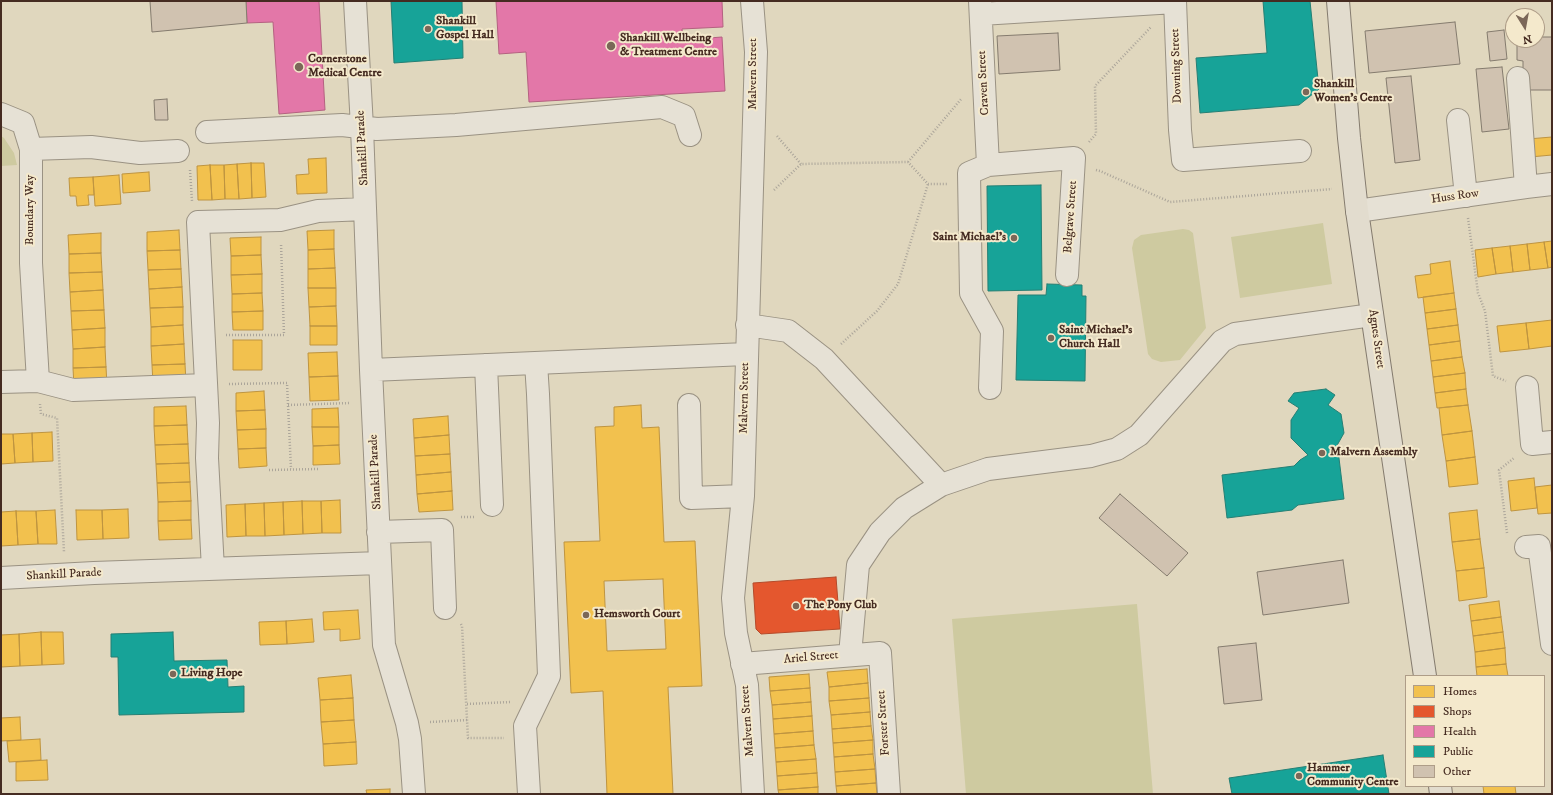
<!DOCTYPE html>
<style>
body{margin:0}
#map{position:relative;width:1553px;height:795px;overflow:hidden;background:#e0d7be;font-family:"IM FELL DW Pica",serif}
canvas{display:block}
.frame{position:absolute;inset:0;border:2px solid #452b21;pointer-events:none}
.legend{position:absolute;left:1405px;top:675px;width:140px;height:112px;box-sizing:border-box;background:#f4e9cc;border:1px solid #ae9d88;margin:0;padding:5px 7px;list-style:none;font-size:12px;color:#452b21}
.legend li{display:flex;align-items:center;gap:8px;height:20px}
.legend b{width:20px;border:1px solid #ae9d88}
.north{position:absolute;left:1505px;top:8px;width:40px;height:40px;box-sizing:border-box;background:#f4e9cc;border:1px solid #ae9d88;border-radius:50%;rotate:169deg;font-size:11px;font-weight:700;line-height:16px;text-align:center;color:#452b21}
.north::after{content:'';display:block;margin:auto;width:14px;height:18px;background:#7b6758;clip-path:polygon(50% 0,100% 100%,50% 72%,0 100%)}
</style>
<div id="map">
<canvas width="1553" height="795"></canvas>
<div class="frame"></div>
<ul class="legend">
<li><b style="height:11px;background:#f2c14e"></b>Homes</li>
<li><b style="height:11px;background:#e4572e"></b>Shops</li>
<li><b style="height:11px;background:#e377a8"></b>Health</li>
<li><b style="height:11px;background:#17a398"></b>Public</li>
<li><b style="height:11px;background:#d0c2b0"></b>Other</li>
</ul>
<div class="north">N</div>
</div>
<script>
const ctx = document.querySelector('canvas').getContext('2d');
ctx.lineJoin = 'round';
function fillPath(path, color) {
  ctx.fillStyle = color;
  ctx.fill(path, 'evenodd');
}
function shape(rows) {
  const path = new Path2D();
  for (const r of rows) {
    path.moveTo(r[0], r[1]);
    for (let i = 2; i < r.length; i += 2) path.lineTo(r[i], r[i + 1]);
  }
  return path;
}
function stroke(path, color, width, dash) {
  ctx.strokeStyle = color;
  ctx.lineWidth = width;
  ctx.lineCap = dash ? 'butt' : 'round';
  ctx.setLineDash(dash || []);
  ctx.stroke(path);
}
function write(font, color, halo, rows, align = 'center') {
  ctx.font = font + ' "IM FELL DW Pica",serif';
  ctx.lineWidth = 4;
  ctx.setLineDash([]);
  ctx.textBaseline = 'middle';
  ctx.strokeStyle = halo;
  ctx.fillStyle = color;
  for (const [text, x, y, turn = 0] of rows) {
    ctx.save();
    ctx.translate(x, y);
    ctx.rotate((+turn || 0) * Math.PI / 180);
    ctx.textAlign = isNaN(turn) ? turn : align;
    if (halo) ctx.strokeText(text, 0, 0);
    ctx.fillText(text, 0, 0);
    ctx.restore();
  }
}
const green = shape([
 [1,136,4,138,14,153,17,165,1,166],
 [1323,223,1332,284,1240,298,1231,237],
 [1183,229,1189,230,1193,233,1206,328,1180,360,1161,362,1152,359,1148,354,1132,248,1134,240,1141,235],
 [1137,604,1153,794,966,794,952,619]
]);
const homes = shape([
 [1552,137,1552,155,1530,157,1528,139,1552,137],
 [326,158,327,193,297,194,296,175,309,174,308,159,326,158],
 [251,163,252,198,239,199,237,164,251,163],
 [251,163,264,163,266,197,252,198,251,163],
 [237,164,239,199,225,199,224,165,237,164],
 [210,165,212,200,198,200,197,166,210,165],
 [210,165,224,165,225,199,212,200,210,165],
 [149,172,150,191,123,193,122,174,149,172],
 [119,175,121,204,95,206,93,177,119,175],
 [93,177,94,195,88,195,89,205,77,206,76,196,70,196,69,178,93,177],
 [179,230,180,250,147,251,147,232,179,230],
 [334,230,334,249,308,250,307,231,334,230],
 [101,233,101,253,69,254,68,235,101,233],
 [261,237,261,255,231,256,230,238,261,237],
 [1552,241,1552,267,1548,268,1544,242,1552,241],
 [1544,242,1548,268,1530,270,1527,244,1544,242],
 [1527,244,1530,270,1513,272,1510,246,1527,244],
 [1510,246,1513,272,1496,274,1492,248,1510,246],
 [1492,248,1496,274,1478,277,1475,250,1492,248],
 [334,249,335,268,308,269,308,250,334,249],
 [180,250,181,269,148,270,147,251,180,250],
 [101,253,102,272,69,273,69,254,101,253],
 [261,255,262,274,231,275,231,256,261,255],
 [1450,261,1454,293,1418,298,1415,276,1431,274,1430,264,1450,261],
 [335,268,336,288,308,288,308,269,335,268],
 [181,269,182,287,149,289,148,270,181,269],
 [102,272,103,290,70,292,69,273,102,272],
 [262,274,262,293,232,294,231,275,262,274],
 [182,287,183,307,150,308,149,289,182,287],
 [308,288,336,288,336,306,309,307,308,288],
 [103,290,104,310,71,311,70,292,103,290],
 [262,293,263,311,232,312,232,294,262,293],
 [1454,293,1456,309,1425,313,1423,297,1454,293],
 [336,306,337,326,310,326,309,307,336,306],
 [183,307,183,325,151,327,150,308,183,307],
 [1456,309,1458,325,1427,329,1425,313,1456,309],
 [104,310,105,328,72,330,71,311,104,310],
 [263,311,263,330,233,330,232,312,263,311],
 [1552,320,1552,346,1529,349,1526,323,1552,320],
 [1526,323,1529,349,1500,352,1497,326,1526,323],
 [183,325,184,344,151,346,151,327,183,325],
 [1458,325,1460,341,1429,345,1427,329,1458,325],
 [310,326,337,326,337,345,310,345,310,326],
 [105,328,105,347,73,349,72,330,105,328],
 [233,340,262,340,262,370,233,370,233,340],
 [1460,341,1462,357,1431,361,1429,345,1460,341],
 [184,344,185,364,152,365,151,346,184,344],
 [105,347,106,367,73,368,73,349,105,347],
 [337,352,338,376,309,377,308,353,337,352],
 [1462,357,1465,373,1433,377,1431,361,1462,357],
 [185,364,186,382,153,384,152,365,185,364],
 [106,367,107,385,74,387,73,368,106,367],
 [1465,373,1466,389,1435,393,1433,377,1465,373],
 [338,376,339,400,310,401,309,377,338,376],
 [1466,389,1468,405,1437,408,1435,393,1466,389],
 [264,391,265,410,236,411,236,393,264,391],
 [641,405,642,428,659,427,664,542,695,541,702,686,668,687,673,794,607,794,603,691,571,693,564,542,600,541,595,427,614,426,614,407,641,405],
 [663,579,666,649,607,651,604,581,663,579],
 [1468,405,1472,431,1442,435,1439,408,1468,405],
 [186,406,187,425,154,426,154,407,186,406],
 [338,408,339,427,312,427,312,409,338,408],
 [265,410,266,429,237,430,236,411,265,410],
 [448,416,449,435,414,438,413,419,448,416],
 [187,425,188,444,155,445,154,426,187,425],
 [312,427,339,427,339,445,313,446,312,427],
 [266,429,266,448,238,449,237,430,266,429],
 [1472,431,1475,457,1446,461,1442,435,1472,431],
 [52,432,53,461,33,462,32,433,52,432],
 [32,433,33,462,15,463,13,434,32,433],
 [1,434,13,434,15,463,1,464,1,434],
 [449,435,450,454,415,456,414,438,449,435],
 [188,444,189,463,156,464,155,445,188,444],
 [339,445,340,464,313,465,313,446,339,445],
 [266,448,267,466,239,468,238,449,266,448],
 [450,454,451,472,416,475,415,456,450,454],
 [1475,457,1478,484,1449,487,1446,461,1475,457],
 [189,463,190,482,157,483,156,464,189,463],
 [451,472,452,491,417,494,416,475,451,472],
 [1534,478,1537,508,1511,511,1508,481,1534,478],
 [190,482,191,501,158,502,157,483,190,482],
 [1552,485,1552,513,1538,514,1535,487,1552,485],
 [452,491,453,510,419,512,417,494,452,491],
 [340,500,341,533,322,533,321,501,340,500],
 [191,501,191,520,158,521,158,502,191,501],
 [302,501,321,501,322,533,303,534,302,501],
 [302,501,303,534,284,535,283,502,302,501],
 [283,502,284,535,265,536,264,503,283,502],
 [264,503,265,536,246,536,245,504,264,503],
 [245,504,246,536,227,537,226,505,245,504],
 [128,509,129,538,103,539,102,510,128,509],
 [55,510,57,544,38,544,36,511,55,510],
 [76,510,102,510,103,539,77,540,76,510],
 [1477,510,1480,539,1452,542,1449,513,1477,510],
 [16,511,36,511,38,544,18,545,16,511],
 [16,511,18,545,1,546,1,512,16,511],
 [191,520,192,539,159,540,158,521,191,520],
 [1480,539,1484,568,1456,571,1452,542,1480,539],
 [1484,568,1487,597,1459,601,1456,571,1484,568],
 [1499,601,1501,617,1471,621,1469,605,1499,601],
 [358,610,360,639,340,641,340,629,324,630,323,612,358,610],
 [1501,617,1503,632,1473,636,1471,621,1501,617],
 [312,619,314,642,287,644,286,621,312,619],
 [286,621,287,644,260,645,259,622,286,621],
 [41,632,42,665,20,666,19,634,41,632],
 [41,632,63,632,64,664,42,665,41,632],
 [1503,632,1505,648,1475,652,1473,636,1503,632],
 [19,634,20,666,1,667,1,635,19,634],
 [1505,648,1506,664,1476,667,1475,652,1505,648],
 [1506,664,1508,676,1477,676,1476,667,1506,664],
 [867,669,868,683,829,687,827,672,867,669],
 [809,674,810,688,770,691,769,677,809,674],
 [351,675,353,698,320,700,318,678,351,675],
 [868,683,869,698,829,701,829,687,868,683],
 [810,688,811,702,772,705,770,691,810,688],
 [353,698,354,720,321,722,320,700,353,698],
 [869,698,870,712,831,715,829,701,869,698],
 [811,702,812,716,773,719,772,705,811,702],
 [870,712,871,726,832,729,831,715,870,712],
 [812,716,813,731,774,734,773,719,812,716],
 [20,717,21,740,1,741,1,718,20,717],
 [354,720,356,742,323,744,321,722,354,720],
 [871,726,873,740,833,743,832,729,871,726],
 [813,731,814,745,775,748,774,734,813,731],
 [40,739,41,760,9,762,7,741,40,739],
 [873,740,873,754,834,757,833,743,873,740],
 [356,742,357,764,324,766,323,744,356,742],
 [814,745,816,759,776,762,775,748,814,745],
 [873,754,875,769,835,772,834,757,873,754],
 [816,759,817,773,777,776,776,762,816,759],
 [47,760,48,780,16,781,16,762,47,760],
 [875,769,876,783,836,786,835,772,875,769],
 [817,773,818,787,778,790,777,776,817,773],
 [876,783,877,794,837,794,836,786,876,783],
 [1483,786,1515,786,1516,794,1484,794,1483,786],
 [818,787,818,794,779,794,778,790,818,787],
 [390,789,390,794,367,794,366,790,390,789]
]);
const shops = shape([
 [836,577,840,629,761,634,756,629,753,583,836,577]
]);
const health = shape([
 [246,1,319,1,325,110,279,114,273,22,247,23,246,1],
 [496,1,722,1,723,27,682,29,683,40,722,37,725,91,529,102,526,52,499,54,496,1]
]);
const public = shape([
 [391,1,462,1,463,58,394,63,391,1],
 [1263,1,1310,1,1319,89,1299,105,1200,113,1196,58,1267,53,1263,1],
 [1041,185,1042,290,988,291,987,186,1041,185],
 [1047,284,1082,285,1082,296,1086,296,1085,381,1016,380,1018,295,1046,295,1047,284],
 [1326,389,1335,395,1328,405,1341,414,1344,433,1335,449,1338,450,1344,499,1298,505,1292,510,1227,518,1222,475,1294,466,1300,460,1308,455,1291,438,1291,420,1299,408,1288,401,1294,393,1326,389],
 [173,632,174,661,227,660,228,687,244,686,244,712,119,715,118,657,111,657,111,634,173,632],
 [1383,755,1389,794,1232,794,1229,778,1383,755]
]);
const building = shape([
 [150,1,246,1,247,23,152,32,150,1],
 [1455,22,1460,64,1369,73,1365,31,1455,22],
 [1504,30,1507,59,1490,61,1487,32,1504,30],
 [1058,33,1060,70,999,74,997,36,1058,33],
 [1537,37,1552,37,1552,90,1523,90,1523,61,1517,60,1517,40,1537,40,1537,37],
 [1502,67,1509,129,1482,132,1476,69,1502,67],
 [1411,76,1420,160,1395,163,1386,78,1411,76],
 [167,99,168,120,155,120,154,100,167,99],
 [1120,494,1188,553,1167,576,1099,518,1120,494],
 [1343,560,1349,603,1263,615,1257,572,1343,560],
 [1256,643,1262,700,1224,704,1218,647,1256,643]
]);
const path = shape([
 [777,136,801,164],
 [1089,142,1096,134,1095,86,1151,27],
 [908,162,962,98],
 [190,170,192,201],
 [1096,170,1100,171,1170,202,1332,189],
 [774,190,801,164,908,162,928,184,947,184],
 [1468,218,1478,293,1485,311,1493,376,1506,381],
 [226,335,284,335,281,243],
 [841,344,877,311,898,284,928,184],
 [229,384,287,383,291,469],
 [40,404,41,414,57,418,64,552],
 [288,405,350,403],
 [269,470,318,469],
 [461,517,474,517],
 [1507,533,1499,470,1514,458],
 [461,624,462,626,468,738,504,738],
 [467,704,510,702,510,704],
 [430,722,468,720]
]);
const minor = shape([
 [355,1,362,127,371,370,384,645,407,723,410,739,414,794],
 [752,1,756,52,743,496,733,598,736,633,747,685,753,794],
 [980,1,988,165],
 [1175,1,1180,130,1183,160,1300,151],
 [981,14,1175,2],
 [1518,78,1526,187],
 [1,114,23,123,31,149,31,263,38,381,1,382],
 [1458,120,1466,196],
 [207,132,342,125,377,129,456,125,662,107,684,116,690,135],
 [31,149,91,147,140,153,178,151],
 [1357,211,1526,187,1552,184],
 [747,325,788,331,824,359,941,485,988,469,1091,456,1117,449,1139,435,1222,341,1235,334,1372,315],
 [486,365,492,505],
 [371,370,746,354],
 [38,381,73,390,206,385],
 [1527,387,1532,444,1552,442],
 [990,388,992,331,971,293,969,173,988,165,1074,158,1067,275],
 [689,405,691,498,743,496],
 [378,532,442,530,445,608],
 [1526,547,1539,546,1552,644],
 [213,569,207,458,208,423,198,222,280,220,318,211,365,209],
 [1,578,94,573,380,563],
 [850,655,858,565,880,532,904,508,941,485],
 [742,664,880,653,889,794],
 [529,794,525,726,549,676,538,394,536,363]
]);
const major = shape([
 [1338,1,1349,138,1357,211,1425,676],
 [1440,786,1441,794]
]);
const markers = [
 [428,29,4,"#7b6758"],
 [611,46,5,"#7b6758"],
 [299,67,5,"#7b6758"],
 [1306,92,4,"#7b6758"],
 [1014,238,4,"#7b6758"],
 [1051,338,4,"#7b6758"],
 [1322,453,4,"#7b6758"],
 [796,606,4,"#7b6758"],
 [586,615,4,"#7b6758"],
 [173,674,4,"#7b6758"],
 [1299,776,4,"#7b6758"]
];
const poiNames = [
 ["Shankill",436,22],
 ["Gospel Hall",436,36],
 ["Shankill Wellbeing",620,39],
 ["& Treatment Centre",620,53],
 ["Cornerstone",308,60],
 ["Medical Centre",308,74],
 ["Shankill",1314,85],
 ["Women's Centre",1314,99],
 ["Saint Michael's",1006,238,"right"],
 ["Saint Michael's",1059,331],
 ["Church Hall",1059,345],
 ["Malvern Assembly",1330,453],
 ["The Pony Club",804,606],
 ["Hemsworth Court",594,615],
 ["Living Hope",181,674],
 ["Hammer",1307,769],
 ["Community Centre",1307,783]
];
const streetNames = [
 ["Downing Street",1177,66,-92],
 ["Malvern Street",754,74,-90],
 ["Craven Street",984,83,-93],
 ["Shankill Parade",363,148,-93],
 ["Huss Row",1455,197,-8],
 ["Boundary Way",31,210,-90],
 ["Belgrave Street",1071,217,-86],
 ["Agnes Street",1376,339,82],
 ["Malvern Street",745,398,-89],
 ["Shankill Parade",376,472,-93],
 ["Shankill Parade",64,575,-3],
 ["Ariel Street",811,658,-5],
 ["Malvern Street",748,721,-94],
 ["Forster Street",884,723,-94]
];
fillPath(green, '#cecaa0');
fillPath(homes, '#f2c14e');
stroke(homes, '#be9440', 1);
fillPath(shops, '#e4572e');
stroke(shops, '#b44a2a', 1);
fillPath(health, '#e377a8');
stroke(health, '#b46080', 1);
fillPath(public, '#17a398');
stroke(public, '#257f74', 1);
fillPath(building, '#d0c2b0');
stroke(building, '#847b6e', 1);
stroke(minor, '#9a9283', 24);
stroke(major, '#847b6e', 24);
stroke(path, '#aba59a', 2.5, [1, 2]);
stroke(minor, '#e6e1d5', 22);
stroke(major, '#e2dcce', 22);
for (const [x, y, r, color] of markers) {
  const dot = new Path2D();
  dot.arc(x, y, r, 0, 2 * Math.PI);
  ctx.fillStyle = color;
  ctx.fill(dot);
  stroke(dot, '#f4e9cc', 1.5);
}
write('bold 12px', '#452b21', '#f4e9cc', poiNames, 'left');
write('12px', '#452b21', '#f4e9cc', streetNames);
</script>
